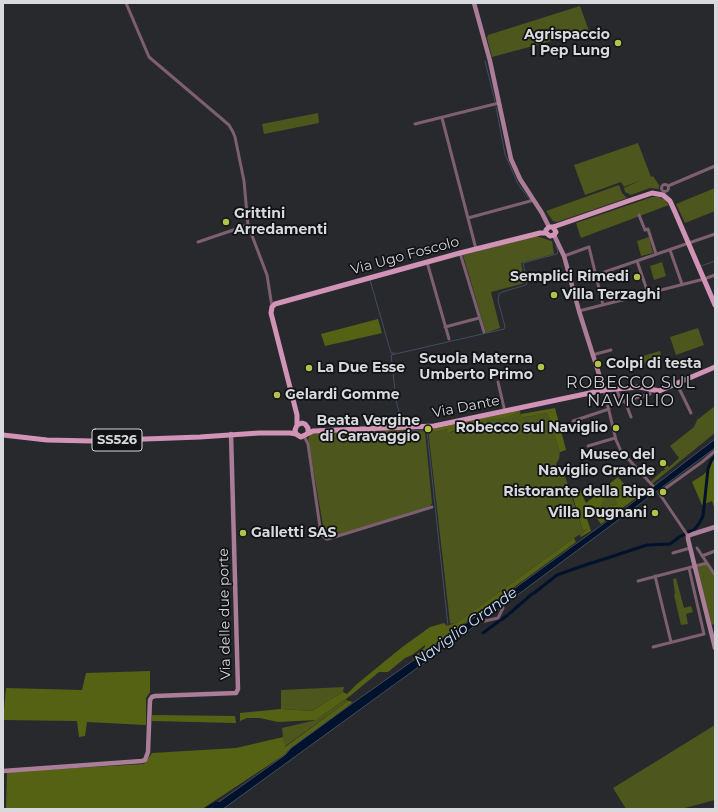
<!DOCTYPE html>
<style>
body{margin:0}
#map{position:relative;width:718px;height:812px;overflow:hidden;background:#28292d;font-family:Montserrat,sans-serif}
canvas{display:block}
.frame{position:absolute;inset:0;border:4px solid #d8d9dc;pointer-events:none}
</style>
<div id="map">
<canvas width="718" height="812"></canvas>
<div class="frame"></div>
</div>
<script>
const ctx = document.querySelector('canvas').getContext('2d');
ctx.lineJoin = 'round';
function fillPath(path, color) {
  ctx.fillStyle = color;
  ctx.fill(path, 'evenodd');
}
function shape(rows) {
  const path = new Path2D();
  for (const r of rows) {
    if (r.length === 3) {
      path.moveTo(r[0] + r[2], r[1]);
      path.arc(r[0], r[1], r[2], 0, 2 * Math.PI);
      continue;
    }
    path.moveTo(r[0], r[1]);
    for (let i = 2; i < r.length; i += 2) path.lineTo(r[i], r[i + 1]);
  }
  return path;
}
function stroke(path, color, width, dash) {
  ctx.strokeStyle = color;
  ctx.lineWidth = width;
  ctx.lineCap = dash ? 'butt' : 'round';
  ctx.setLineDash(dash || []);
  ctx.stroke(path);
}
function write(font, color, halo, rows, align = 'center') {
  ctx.font = font + ' Montserrat,sans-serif';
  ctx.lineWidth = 3.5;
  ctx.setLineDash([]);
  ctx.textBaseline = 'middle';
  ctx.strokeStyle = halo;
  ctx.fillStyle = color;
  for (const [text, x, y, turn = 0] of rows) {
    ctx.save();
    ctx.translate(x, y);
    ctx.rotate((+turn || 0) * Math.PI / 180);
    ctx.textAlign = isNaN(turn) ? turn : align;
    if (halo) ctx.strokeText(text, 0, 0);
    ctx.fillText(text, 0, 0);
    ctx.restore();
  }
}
const green = shape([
 [580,6,589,31,492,57,487,38,488,35],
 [318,113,319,123,264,134,262,124],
 [638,143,651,177,653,176,659,185,659,189,650,188,631,195,625,192,624,188,641,180,624,187,621,182,585,195,574,165],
 [619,185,622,193,627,198,557,222,553,221,546,211],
 [715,188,715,211,685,223,676,204],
 [652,197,659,197,665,200,669,205,581,238,576,223],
 [536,236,552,241,554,254,521,263,525,283,491,292,500,328,486,333,463,255],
 [649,237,653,253,641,256,637,241],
 [662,262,666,276,654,280,650,266],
 [698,328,704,345,676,355,670,337],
 [660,351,662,360,645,364,643,356],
 [715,406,715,433,652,484,650,482,662,471,665,470,664,468,667,465,669,467,679,458,670,446,694,427,697,420],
 [520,410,521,418,547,413,560,452,559,459,556,464,557,467,562,470,565,476,583,531,589,529,588,530,574,538,458,622,451,624,450,623,428,429,432,429,435,432,447,429,450,433,467,424,489,419],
 [403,430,405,432,425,431,432,503,430,506,329,538,325,537,308,439,310,435,313,433],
 [610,497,614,497,619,504,613,505,602,513,600,510,603,501,606,498],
 [707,564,715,576,715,624,711,625,696,567],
 [676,578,684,608,691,606,693,612,686,614,688,624,681,625,674,595,675,594,673,579],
 [344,687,343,692,312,711,281,709,281,690],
 [346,699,348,701,284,747,282,728,316,720],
 [715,725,715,800,681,809,626,809,613,788]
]);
const forest = shape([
 [378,319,382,333,325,346,321,334],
 [555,408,566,450,560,452,547,413,520,418,521,414],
 [517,411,516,413,510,416,497,419,495,418,467,424,449,433,447,429,435,432,432,429],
 [715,457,715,507,714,507,712,501,702,505,692,482,703,475,708,470],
 [618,477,636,498,601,524,593,513,592,513,593,516,587,519,591,531,581,537,580,535,588,529,583,531,571,491,580,490,586,503],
 [610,497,614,497,618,504,611,506,602,513,600,510,603,501,606,498],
 [574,538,576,542,454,631,411,660,425,647,425,645,412,655,405,658,388,672,379,672,350,696,316,720,278,722,260,718,247,718,240,721,240,713,281,709,312,711,343,692,347,694,357,684,401,648,430,627,444,623,447,626,458,622],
 [150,671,150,692,146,698,146,725,87,722,85,736,79,737,77,721,3,720,6,688,82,690,86,673],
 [348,701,351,701,352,703,291,748,284,755,202,809,6,809,7,772,144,764,152,753,236,748,283,737,285,747],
 [152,715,235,716,236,723,152,721]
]);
const water = shape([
 [715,439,715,448,508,602,223,809,209,809,285,755,291,748,350,705,475,617,628,506,715,439]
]);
const stream = shape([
 [485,61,495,101],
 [496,107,505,154,518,184,530,200],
 [701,266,715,261],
 [370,280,391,353,395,353],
 [404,425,399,412,396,400,391,355,504,329,505,327,498,300,499,294,502,292,526,285,527,283,523,263,557,254,558,251,556,246],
 [406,430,408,431,425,430,427,431,448,626]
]);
const canal = shape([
 [688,532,694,530,700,522,703,516,708,469,711,461,715,456],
 [679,537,685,534],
 [592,563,647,545,670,544,678,538],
 [534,593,557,575,591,563],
 [510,613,532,594],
 [501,620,509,614],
 [483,633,499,621],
 [206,809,216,803,220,804]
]);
const street = shape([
 [126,3,149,57,229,125,233,132,235,137,244,181,248,225,267,275,272,307],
 [442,118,476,249],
 [415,124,499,103],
 [665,188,3.5],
 [668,186,715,166],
 [639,215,645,230,648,229,656,254],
 [468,218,534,200],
 [198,242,248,225],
 [670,250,682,284],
 [460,253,484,332],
 [564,256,589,247,603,305],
 [637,261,648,293],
 [427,262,449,339],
 [596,275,715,234],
 [579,311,704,279,715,275],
 [445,327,479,318],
 [592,355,611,350],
 [498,382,505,412],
 [677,384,691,413],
 [604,390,616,440,621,451,653,486],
 [617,390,621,402,650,394,651,389],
 [625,401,631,417],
 [573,421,609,409],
 [304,436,308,444,321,534,326,539,328,539,432,507],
 [588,446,615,438],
 [688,536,659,493,702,462,715,451],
 [697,548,715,575],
 [673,553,690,548],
 [702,556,715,551],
 [655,576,671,642],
 [638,581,707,563],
 [485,621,498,618,503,608],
 [653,647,704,634,689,568]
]);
const secondary = shape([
 [474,3,490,61,511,159,520,179,542,213,549,227],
 [554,235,564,256,579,311,604,390],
 [715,527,693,534,688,536,688,539,715,648],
 [3,771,142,761,145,760,148,752,150,700,152,697,155,696,236,693,238,689,231,434]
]);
const primary = shape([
 [546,233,546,230,549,227,553,227,634,199,652,193,663,195,670,201,675,212,715,305],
 [546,233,550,236,554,235,556,232,553,227],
 [297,425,302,423,305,424,308,428,308,432],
 [296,434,295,430,297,425,297,415,271,313,272,307,275,304,460,253,540,233,546,233],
 [3,435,47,440,91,441,200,437,259,433,290,433,296,434,301,437,313,431,434,426,604,390,640,387,659,391,715,367]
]);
const markers = [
 [618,43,4,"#b4c24a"],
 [226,222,4,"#b4c24a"],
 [637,277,4,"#b4c24a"],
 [554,295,4,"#b4c24a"],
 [598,364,4,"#b4c24a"],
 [541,367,4,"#b4c24a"],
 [309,368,4,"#b4c24a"],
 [277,395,4,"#b4c24a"],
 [616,428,4,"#b4c24a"],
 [428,429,4,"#b4c24a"],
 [663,463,4,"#b4c24a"],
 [663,492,4,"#b4c24a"],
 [655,513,4,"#b4c24a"],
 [243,533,4,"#b4c24a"]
];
const shields = [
 [117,440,50]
];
const shieldNames = [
 ["SS526",117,440]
];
const poiNames = [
 ["Agrispaccio",610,35],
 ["I Pep Lung",610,51],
 ["Grittini",234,214,"left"],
 ["Arredamenti",234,230,"left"],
 ["Semplici Rimedi",629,277],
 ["Villa Terzaghi",562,295,"left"],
 ["Scuola Materna",533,359],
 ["Umberto Primo",533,375],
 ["Colpi di testa",606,364,"left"],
 ["La Due Esse",317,368,"left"],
 ["Gelardi Gomme",285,395,"left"],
 ["Beata Vergine",420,421],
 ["di Caravaggio",420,437],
 ["Robecco sul Naviglio",608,428],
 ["Museo del",655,455],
 ["Naviglio Grande",655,471],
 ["Ristorante della Ripa",655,492],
 ["Villa Dugnani",647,513],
 ["Galletti SAS",251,533,"left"]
];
const streetNames = [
 ["Via Ugo Foscolo",405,256,-15],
 ["Via Dante",466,407,-11],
 ["Via delle due porte",225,614,-91]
];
const waterNames = [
 ["Naviglio Grande",466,627,-36]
];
const quarterNames = [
 ["ROBECCO SUL",631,383],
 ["NAVIGLIO",631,401]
];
fillPath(green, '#4c561d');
fillPath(forest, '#566213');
fillPath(water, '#00122c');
stroke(water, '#414e61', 1);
stroke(stream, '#414e61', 1);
stroke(canal, '#00122c', 3);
stroke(street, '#7d5f70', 3);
stroke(secondary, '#ac7d98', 4.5);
stroke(primary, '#d194b7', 5);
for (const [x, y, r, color] of markers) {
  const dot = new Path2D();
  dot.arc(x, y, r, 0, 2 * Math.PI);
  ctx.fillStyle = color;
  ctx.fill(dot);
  stroke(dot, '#111214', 1.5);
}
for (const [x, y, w] of shields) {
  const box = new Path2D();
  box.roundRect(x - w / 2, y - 11, w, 22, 3);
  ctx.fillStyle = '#111214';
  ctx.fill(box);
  stroke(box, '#d8d9dc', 1);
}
write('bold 13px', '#d8d9dc', null, shieldNames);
write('bold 14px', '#d8d9dc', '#111214', poiNames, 'right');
write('14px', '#d8d9dc', '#111214', streetNames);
write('italic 15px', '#c5deff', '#111214', waterNames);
ctx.letterSpacing = '1px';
write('16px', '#cbcdd2', '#111214', quarterNames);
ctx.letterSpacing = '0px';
</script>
